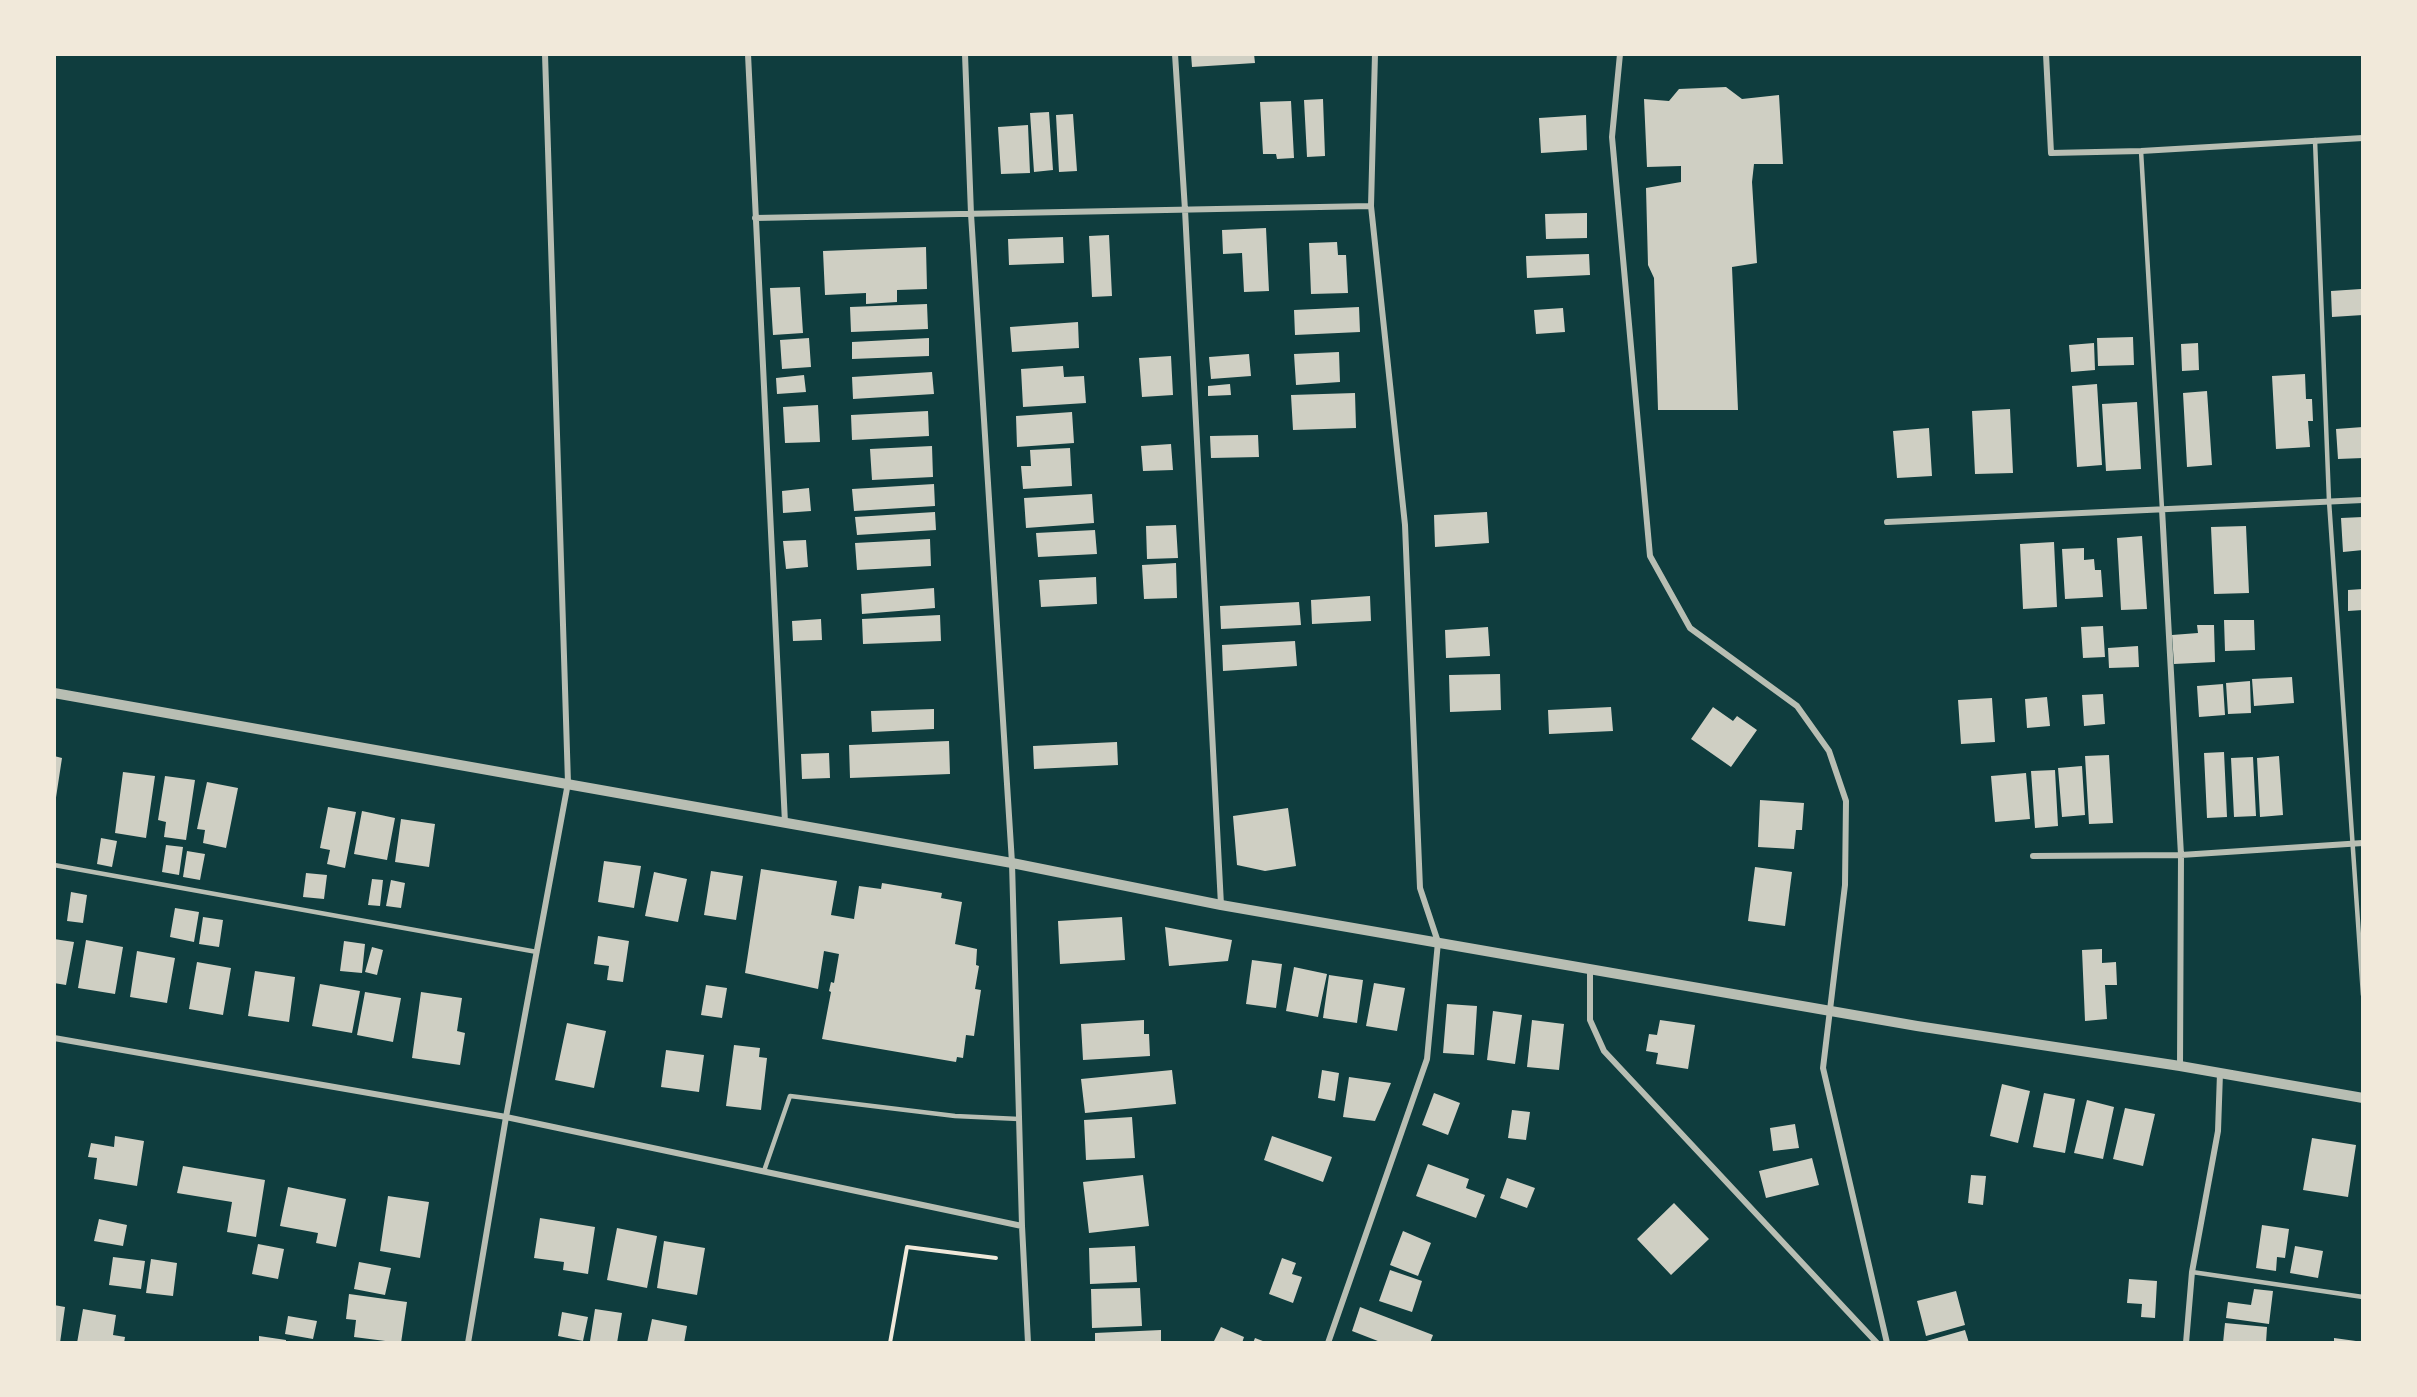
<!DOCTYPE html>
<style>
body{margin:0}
#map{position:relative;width:2417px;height:1397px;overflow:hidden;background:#0f3d3e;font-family:"Space Grotesk",sans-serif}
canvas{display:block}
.frame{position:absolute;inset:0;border:56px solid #f1e9da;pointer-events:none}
</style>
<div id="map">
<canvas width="2417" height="1397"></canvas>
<div class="frame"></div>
</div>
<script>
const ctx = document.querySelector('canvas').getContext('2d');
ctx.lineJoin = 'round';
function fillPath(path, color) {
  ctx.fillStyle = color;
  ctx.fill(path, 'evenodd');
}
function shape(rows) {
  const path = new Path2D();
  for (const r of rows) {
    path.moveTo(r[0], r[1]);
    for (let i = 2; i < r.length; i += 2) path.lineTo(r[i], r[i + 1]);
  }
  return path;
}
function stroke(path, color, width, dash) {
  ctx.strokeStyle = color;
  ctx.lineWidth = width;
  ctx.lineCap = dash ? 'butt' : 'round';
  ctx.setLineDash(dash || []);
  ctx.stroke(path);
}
const building = shape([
 [1191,54,1254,54,1255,63,1192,67],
 [1726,87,1742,99,1779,95,1783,164,1754,164,1752,182,1757,263,1732,267,1738,410,1658,410,1654,278,1648,265,1646,188,1681,182,1681,166,1647,167,1644,99,1669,101,1679,89],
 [1323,99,1325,156,1307,157,1304,100],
 [1291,101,1294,158,1277,159,1276,154,1263,154,1260,102],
 [1049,112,1053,170,1034,172,1030,113],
 [1073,114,1077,171,1059,172,1056,115],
 [1586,115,1587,150,1541,153,1539,118],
 [1028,125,1030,173,1001,174,998,127],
 [1587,213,1587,238,1546,239,1545,214],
 [1266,228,1269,291,1244,292,1242,253,1223,254,1222,230],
 [1109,235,1112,296,1092,297,1089,236],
 [1063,237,1064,263,1009,265,1008,239],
 [1337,242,1338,255,1346,255,1348,293,1311,294,1309,243],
 [926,247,927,289,897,290,897,302,866,304,866,293,825,295,823,251],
 [1589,254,1590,275,1527,278,1526,256],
 [800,287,803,333,773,335,770,288],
 [2361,289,2363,315,2332,317,2331,291],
 [927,304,928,329,851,332,850,307],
 [1359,307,1360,332,1295,335,1294,310],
 [1563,308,1565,332,1536,334,1534,310],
 [1078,322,1079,348,1012,352,1010,327],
 [2133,337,2134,365,2098,366,2097,338],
 [809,338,811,367,782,369,780,340],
 [929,338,929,356,852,359,852,342],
 [2094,343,2095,370,2071,372,2069,345],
 [2198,343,2199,370,2182,371,2181,344],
 [1339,352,1340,382,1296,385,1294,354],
 [1249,354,1251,376,1211,379,1209,357],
 [1171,356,1173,395,1142,397,1139,358],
 [1063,366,1064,377,1084,376,1086,403,1023,407,1021,369],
 [932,372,934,394,853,399,852,377],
 [2305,374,2306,399,2312,399,2313,421,2308,421,2310,447,2276,449,2272,376],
 [804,375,806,392,777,394,776,378],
 [1230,384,1231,395,1208,396,1208,386],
 [2097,384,2102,465,2077,467,2072,386],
 [2207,391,2212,465,2187,467,2183,393],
 [1355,393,1356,428,1293,430,1291,395],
 [2137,402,2141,469,2106,471,2102,404],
 [818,405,820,442,785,443,783,407],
 [2010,409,2013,473,1975,474,1972,411],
 [928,411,929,436,852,440,851,415],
 [1072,412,1074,443,1017,447,1016,416],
 [2363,427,2363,458,2338,459,2336,429],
 [1929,428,1932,476,1897,478,1893,431],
 [1258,435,1259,457,1211,458,1210,436],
 [1171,444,1173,470,1143,471,1141,446],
 [932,446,933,477,872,480,870,449],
 [1070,448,1072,486,1023,489,1021,466,1031,466,1030,450],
 [934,484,935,506,854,511,852,489],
 [809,488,811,511,783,513,782,491],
 [1092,494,1094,523,1026,528,1024,498],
 [935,512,936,530,857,535,855,517],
 [1487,512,1489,543,1435,547,1434,515],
 [2363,517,2363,550,2343,552,2341,518],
 [1176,525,1178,558,1147,559,1146,526],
 [2246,526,2249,593,2214,594,2211,527],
 [1095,530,1097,554,1038,557,1036,533],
 [2142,536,2147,609,2121,610,2117,538],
 [930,539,931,566,857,570,855,543],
 [806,540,808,567,786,569,783,541],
 [2054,542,2057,607,2023,609,2020,544],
 [2084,548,2084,560,2094,559,2095,570,2101,570,2103,597,2065,599,2062,549],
 [1176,563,1177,598,1144,599,1142,565],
 [1096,577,1097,604,1041,607,1039,580],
 [934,588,935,608,862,614,861,594],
 [2363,589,2363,610,2348,611,2348,590],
 [1370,596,1371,621,1312,624,1311,600],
 [1299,602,1301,625,1221,629,1220,606],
 [940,615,941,641,863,644,862,619],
 [821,619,822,640,793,641,792,621],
 [2224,620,2254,620,2255,650,2225,651],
 [2197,625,2214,625,2215,662,2174,664,2172,635,2198,633],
 [2103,626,2105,657,2083,658,2081,627],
 [1488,627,1490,656,1446,658,1445,630],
 [1295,641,1297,666,1223,671,1222,645],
 [2138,646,2139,667,2109,668,2108,648],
 [1500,674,1501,710,1450,712,1449,675],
 [2292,677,2294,703,2254,706,2252,679],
 [2250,681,2251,713,2228,714,2226,683],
 [2223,684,2225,715,2199,717,2197,686],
 [2103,694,2105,724,2084,726,2082,695],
 [2047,697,2050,726,2027,728,2025,699],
 [1992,698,1995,742,1961,744,1958,700],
 [1611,707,1613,731,1549,734,1548,710],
 [1713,707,1733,721,1737,716,1757,730,1731,767,1691,739],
 [934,709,934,729,872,732,871,711],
 [949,741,950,774,850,778,849,745],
 [1117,742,1118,765,1034,769,1033,746],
 [2224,752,2227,817,2207,818,2204,753],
 [829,753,830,778,802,779,801,754],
 [2109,755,2113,823,2089,824,2085,756],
 [54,756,62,758,55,804,54,803],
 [2279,756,2283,815,2260,817,2257,758],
 [2253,757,2256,816,2234,817,2231,758],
 [2082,766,2085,815,2062,817,2058,768],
 [2055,770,2058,826,2035,828,2031,771],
 [123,772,155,776,146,838,115,833],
 [2026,773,2030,819,1995,822,1991,776],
 [165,776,195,780,186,840,164,837,166,822,158,820],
 [207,782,238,788,226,848,203,843,205,830,197,829],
 [1760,800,1804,803,1802,830,1796,830,1794,849,1758,847],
 [328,807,356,812,345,868,327,864,330,850,320,848],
 [1288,808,1296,866,1265,871,1237,865,1233,816],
 [362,811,395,818,387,860,354,854],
 [401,819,435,824,429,867,395,862],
 [101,838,117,841,112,867,97,864],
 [166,845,183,847,179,875,162,872],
 [187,851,205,854,200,880,183,877],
 [604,861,641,866,634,908,598,902],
 [1755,867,1792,872,1785,926,1748,921],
 [761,869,837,881,831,915,854,919,859,886,881,889,882,883,942,893,941,898,962,902,955,944,977,949,976,965,979,966,975,989,981,990,974,1036,966,1035,963,1058,957,1057,956,1062,822,1039,831,992,829,991,831,982,834,983,839,954,824,951,818,989,745,973],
 [711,871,743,876,736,920,704,915],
 [654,872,687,879,678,922,645,916],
 [306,873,327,875,324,899,303,897],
 [372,879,383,880,380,906,368,905],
 [391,880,405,883,401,908,386,906],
 [71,892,87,895,83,923,67,921],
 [175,908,199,912,194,942,170,937],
 [203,917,223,920,219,947,199,944],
 [1122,917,1125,960,1060,964,1058,921],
 [1165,927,1232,940,1228,961,1169,966],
 [598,936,629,941,623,982,607,980,609,966,594,964],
 [54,939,74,942,66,985,54,983],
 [86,940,123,947,115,994,78,988],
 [344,941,365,944,362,973,340,971],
 [372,947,383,950,377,975,365,972],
 [2102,949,2102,963,2116,962,2117,985,2105,985,2107,1019,2085,1021,2082,950],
 [137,951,175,958,167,1003,130,997],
 [1252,960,1282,964,1276,1008,1246,1004],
 [197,962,231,968,223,1015,189,1009],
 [1294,967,1327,974,1318,1017,1286,1011],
 [255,971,295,977,289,1022,248,1016],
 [1329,975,1363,980,1357,1023,1323,1018],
 [1374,983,1405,988,1397,1031,1366,1026],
 [320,984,360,991,352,1033,312,1026],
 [706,985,727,988,722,1018,701,1015],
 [365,992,401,998,393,1042,357,1035],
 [421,992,462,998,457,1031,465,1033,460,1065,412,1058],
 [1447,1004,1477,1006,1474,1055,1443,1053],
 [1493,1011,1522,1015,1515,1064,1487,1060],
 [1144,1020,1144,1034,1149,1034,1150,1056,1083,1060,1081,1024],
 [1532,1020,1564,1024,1559,1070,1527,1067],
 [1660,1020,1695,1025,1688,1069,1656,1064,1658,1053,1646,1051,1649,1034,1657,1035],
 [567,1023,606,1031,594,1088,555,1080],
 [734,1045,760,1048,759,1057,767,1058,761,1110,726,1106],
 [666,1050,704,1055,699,1092,661,1087],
 [1172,1070,1176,1104,1085,1113,1081,1079],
 [1322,1070,1339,1073,1335,1101,1318,1098],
 [1349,1077,1391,1083,1375,1121,1343,1117],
 [2002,1084,2030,1091,2018,1143,1990,1136],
 [1434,1093,1460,1103,1448,1135,1422,1125],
 [2044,1093,2075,1099,2065,1153,2033,1147],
 [2087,1100,2114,1107,2103,1159,2074,1153],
 [2125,1108,2155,1114,2143,1166,2113,1159],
 [1512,1110,1530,1112,1526,1140,1508,1138],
 [1132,1117,1135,1158,1086,1160,1084,1120],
 [1795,1124,1799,1148,1773,1151,1770,1128],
 [115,1136,144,1141,137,1186,94,1179,97,1158,88,1157,91,1143,114,1147],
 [1272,1136,1332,1157,1323,1182,1264,1160],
 [2312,1138,2356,1145,2348,1197,2303,1190],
 [1812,1158,1819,1185,1766,1198,1759,1171],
 [1428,1164,1469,1179,1466,1188,1485,1195,1476,1218,1416,1196],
 [183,1166,265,1180,256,1237,227,1232,232,1202,177,1193],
 [1143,1175,1149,1226,1089,1233,1083,1182],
 [1971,1175,1986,1176,1983,1205,1968,1203],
 [1507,1178,1535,1188,1527,1208,1500,1198],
 [288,1187,346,1199,336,1247,316,1243,318,1233,280,1226],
 [388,1196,429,1202,420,1258,380,1251],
 [1674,1203,1709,1239,1671,1275,1637,1239],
 [540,1218,595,1227,588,1274,563,1270,564,1262,534,1258],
 [99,1219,127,1225,123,1246,94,1241],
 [2262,1225,2289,1229,2285,1258,2277,1257,2276,1271,2256,1268],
 [617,1228,657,1236,647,1288,607,1280],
 [1403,1231,1431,1243,1418,1276,1390,1265],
 [664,1241,705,1248,697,1295,657,1288],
 [258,1244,284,1249,278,1279,252,1274],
 [1135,1246,1137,1282,1090,1284,1089,1248],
 [2295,1246,2323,1251,2318,1278,2290,1273],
 [113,1257,145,1261,141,1289,109,1285],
 [1282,1258,1296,1263,1292,1274,1302,1277,1293,1303,1269,1294],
 [151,1259,177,1263,173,1296,146,1293],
 [359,1262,391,1268,385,1295,354,1289],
 [1390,1270,1422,1281,1412,1312,1379,1301],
 [2129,1279,2157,1281,2155,1318,2141,1317,2142,1304,2127,1303],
 [1140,1288,1142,1326,1092,1328,1091,1289],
 [2254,1289,2273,1291,2269,1324,2226,1318,2228,1302,2251,1305],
 [1956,1291,1965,1325,1926,1336,1917,1301],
 [349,1294,407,1302,401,1343,354,1337,356,1320,346,1319],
 [54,1305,65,1307,60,1343,54,1343],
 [1360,1307,1433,1335,1430,1343,1383,1343,1352,1331],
 [83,1309,116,1315,113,1335,125,1337,124,1343,77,1343],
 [595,1309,622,1313,617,1343,590,1341],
 [562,1312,588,1317,583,1341,558,1336],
 [288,1316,317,1321,313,1339,285,1334],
 [652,1319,687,1326,684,1343,647,1343],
 [2225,1323,2267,1327,2266,1343,2223,1343],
 [1221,1327,1244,1337,1242,1343,1213,1343],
 [1161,1330,1161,1343,1095,1343,1095,1333],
 [1965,1330,1969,1343,1923,1343,1923,1342],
 [259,1336,286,1340,286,1343,259,1343],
 [1255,1338,1268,1343,1253,1343],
 [2334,1338,2356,1341,2357,1343,2334,1343]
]);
const path = shape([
 [890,1343,907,1247,996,1258]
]);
const service = shape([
 [2315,140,2329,501,2363,995],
 [2141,151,2162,509],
 [54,865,537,952],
 [764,1171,790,1096,955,1116,1019,1119],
 [2192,1272,2363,1297]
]);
const minor = shape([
 [748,54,785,823],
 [965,54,971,214,1012,863,1022,1226,1028,1343],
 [1175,54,1185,210,1221,905],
 [1620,54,1612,137,1650,556,1690,628,1797,706,1829,751,1846,801,1845,885,1823,1068,1887,1343],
 [2046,54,2051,153,2141,151,2363,138],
 [755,218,1371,206],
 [2162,509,2181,855,2180,1066],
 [1887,522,2363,500],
 [2033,856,2181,855,2363,843],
 [1590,969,1590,1020,1604,1051,1877,1343],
 [54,1038,506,1117,1022,1226],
 [468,1343,506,1117,568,783,545,54],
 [1328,1343,1427,1059,1438,942,1420,888,1405,525,1371,206,1375,54],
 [2186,1343,2192,1272,2218,1131,2220,1073]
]);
const tertiary = shape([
 [54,693,1012,863,1221,905,1917,1026,2180,1066,2363,1098]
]);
fillPath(building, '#cfcfc3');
stroke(path, '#f1e9da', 4);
stroke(service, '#b8beb3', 4.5);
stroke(minor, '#b8beb3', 6);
stroke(tertiary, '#b8beb3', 10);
</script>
